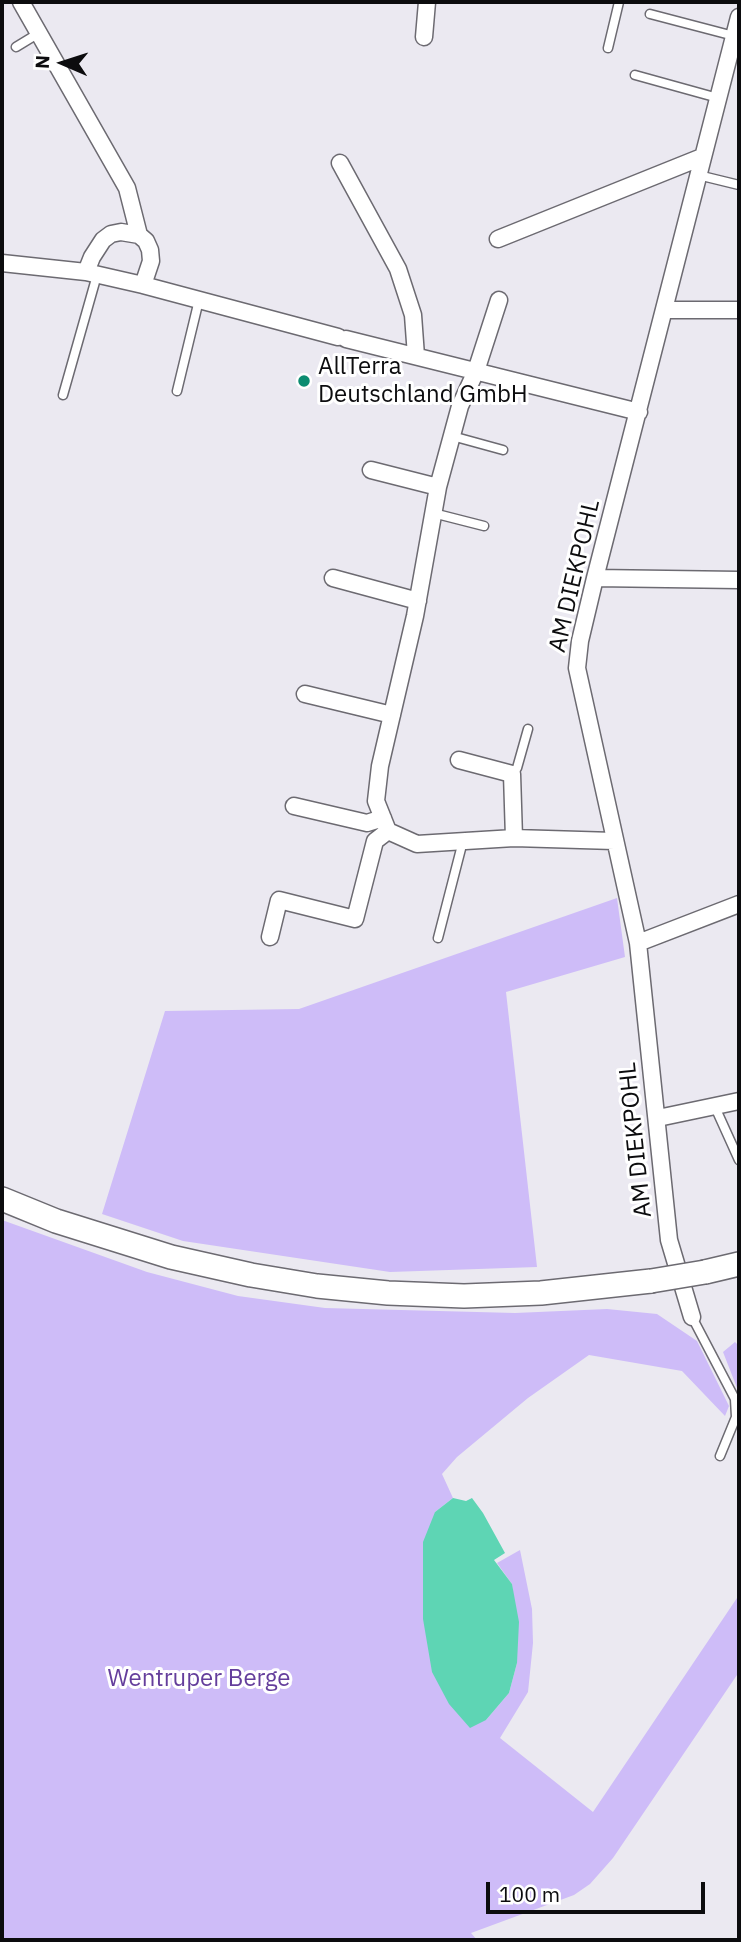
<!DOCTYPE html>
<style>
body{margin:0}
#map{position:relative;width:741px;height:1942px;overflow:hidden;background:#ebe9f1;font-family:"IBM Plex Sans",sans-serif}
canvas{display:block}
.frame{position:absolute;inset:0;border:4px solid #0c0c0e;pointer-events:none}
.north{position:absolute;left:28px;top:28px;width:70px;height:70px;-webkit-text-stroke:5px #fff;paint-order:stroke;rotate:273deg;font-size:19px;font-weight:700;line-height:28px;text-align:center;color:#0c0c0e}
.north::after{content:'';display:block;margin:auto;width:24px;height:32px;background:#0c0c0e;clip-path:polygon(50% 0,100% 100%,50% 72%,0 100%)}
.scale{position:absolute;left:486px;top:1882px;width:219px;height:32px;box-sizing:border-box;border:4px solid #0c0c0e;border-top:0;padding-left:9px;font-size:21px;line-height:24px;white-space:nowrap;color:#0c0c0e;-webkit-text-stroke:5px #fff;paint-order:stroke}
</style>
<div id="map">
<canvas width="741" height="1942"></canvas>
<div class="frame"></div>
<div class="north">N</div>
<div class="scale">100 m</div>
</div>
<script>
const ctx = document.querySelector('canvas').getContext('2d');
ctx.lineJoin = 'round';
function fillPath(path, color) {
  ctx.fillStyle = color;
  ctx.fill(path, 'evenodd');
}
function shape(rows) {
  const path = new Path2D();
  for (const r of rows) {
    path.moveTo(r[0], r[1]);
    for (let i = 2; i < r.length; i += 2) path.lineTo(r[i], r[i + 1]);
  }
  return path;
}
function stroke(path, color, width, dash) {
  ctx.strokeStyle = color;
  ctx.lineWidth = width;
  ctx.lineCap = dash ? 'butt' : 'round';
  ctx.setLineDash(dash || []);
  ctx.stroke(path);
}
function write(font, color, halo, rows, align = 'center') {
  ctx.font = font + ' "IBM Plex Sans",sans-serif';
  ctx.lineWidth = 6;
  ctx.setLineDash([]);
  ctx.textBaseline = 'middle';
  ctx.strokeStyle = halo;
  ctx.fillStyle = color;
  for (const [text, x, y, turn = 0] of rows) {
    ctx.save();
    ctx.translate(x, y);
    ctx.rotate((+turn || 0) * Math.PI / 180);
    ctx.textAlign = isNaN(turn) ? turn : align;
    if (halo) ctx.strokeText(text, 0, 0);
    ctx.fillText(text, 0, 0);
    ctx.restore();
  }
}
const green = shape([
 [617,898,625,957,506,992,537,1267,390,1272,183,1241,102,1214,165,1011,299,1009],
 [2,1220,147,1272,238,1296,325,1308,515,1313,607,1309,657,1314,697,1341,729,1406,725,1416,682,1371,589,1355,528,1398,457,1457,442,1474,453,1498,435,1512,486,1720,509,1693,517,1663,512,1584,497,1563,520,1550,532,1609,533,1643,528,1692,500,1738,593,1812,739,1595,739,1672,613,1858,590,1884,574,1895,471,1933,477,1940,2,1940],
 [735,1342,739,1346,739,1393,723,1352]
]);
const water = shape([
 [453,1498,466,1501,472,1498,483,1513,505,1553,494,1560,512,1584,519,1622,517,1663,509,1693,486,1720,470,1728,449,1704,432,1672,423,1619,423,1542,435,1512]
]);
const service = shape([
 [650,14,734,36],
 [16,47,39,33],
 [608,48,619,2],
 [635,75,718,98],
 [698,175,739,185],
 [177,391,199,300],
 [63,395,97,275],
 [452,436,503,450],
 [433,513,484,526],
 [512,774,517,768,528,729],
 [438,938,463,841],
 [715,1107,739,1160],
 [692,1317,735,1399,736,1417,720,1456]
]);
const minor = shape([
 [21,2,127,188,139,235],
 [424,37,427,2],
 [340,163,398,269,413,315,416,356],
 [498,239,702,157],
 [2,263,86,272,143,285,338,337],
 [86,272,92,257,103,240,111,234,121,232,139,235,146,241,150,250,151,261,143,285],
 [499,300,476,371,460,406,438,487,415,616,380,766,376,801,388,831,417,844,514,838,614,841],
 [664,310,739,310],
 [346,339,639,412],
 [371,470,438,487],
 [333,578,418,601],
 [595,578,739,580],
 [305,694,392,715],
 [459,760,512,774,514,838],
 [294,806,367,823,383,818],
 [270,937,279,900,355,919,375,841,388,831],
 [638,943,739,904],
 [658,1118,739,1101],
 [692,1317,669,1240,638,943,577,668,580,641,595,578,739,17]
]);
const secondary = shape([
 [2,1199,56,1221,171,1257,251,1275,317,1286,388,1293,464,1296,541,1293,651,1281],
 [705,1272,739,1264]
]);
const secondaryBridge = shape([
 [651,1281,705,1272]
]);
const markers = [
 [304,381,7,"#0c8c71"]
];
const poiNames = [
 ["AllTerra",318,367],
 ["Deutschland GmbH",318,395]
];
const streetNames = [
 ["AM DIEKPOHL",575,576,-77],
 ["AM DIEKPOHL",636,1140,-96]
];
const parkNames = [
 ["Wentruper Berge",199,1679]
];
fillPath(green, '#cebcf8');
fillPath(water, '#5ed5b4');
stroke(service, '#6c6a71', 11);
stroke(minor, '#6c6a71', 19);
stroke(secondary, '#6c6a71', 26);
stroke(service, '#fff', 8);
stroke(minor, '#fff', 16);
stroke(secondary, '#fff', 23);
stroke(secondaryBridge, '#6c6a71', 26, []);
stroke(secondaryBridge, '#fff', 23);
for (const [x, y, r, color] of markers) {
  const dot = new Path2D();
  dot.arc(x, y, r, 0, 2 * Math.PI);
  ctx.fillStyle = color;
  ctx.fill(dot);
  stroke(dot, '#fff', 2.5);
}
write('24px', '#0c0c0e', '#fff', poiNames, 'left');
write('24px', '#0c0c0e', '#fff', streetNames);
write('24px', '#643e9c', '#fff', parkNames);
</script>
